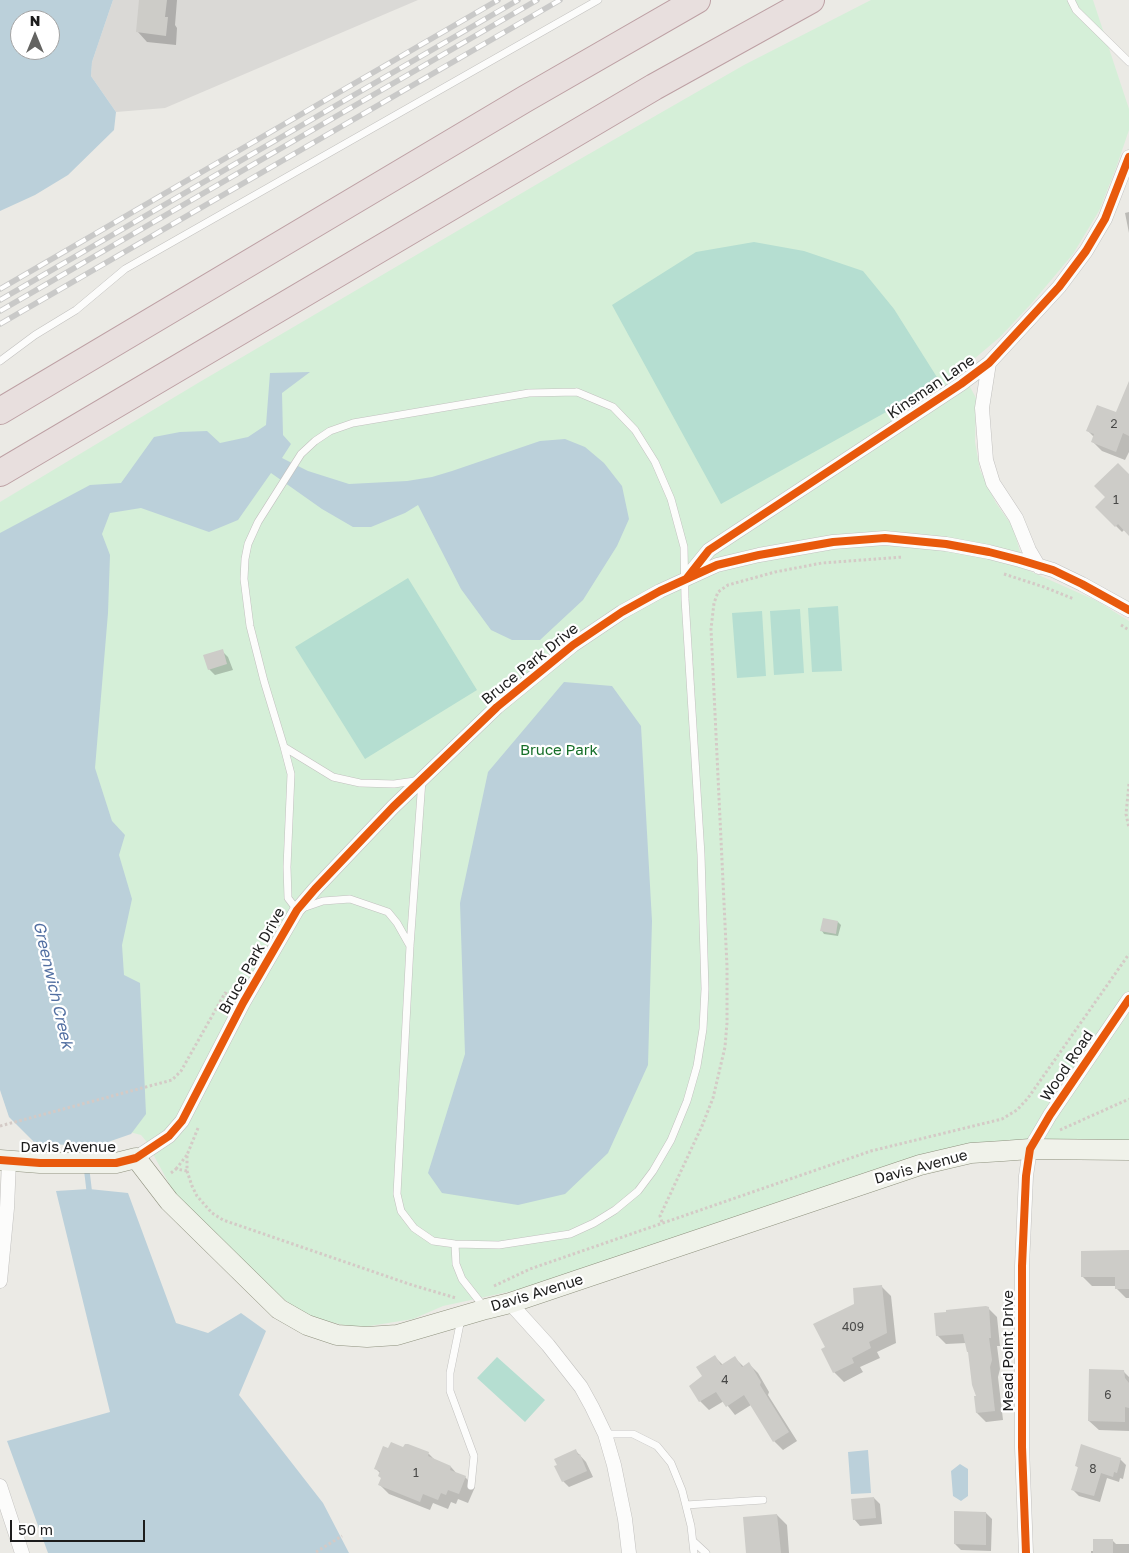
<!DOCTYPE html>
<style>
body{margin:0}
#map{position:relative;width:1129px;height:1553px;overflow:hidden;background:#ebeae5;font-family:"Golos Text",sans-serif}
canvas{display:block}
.north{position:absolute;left:10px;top:10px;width:50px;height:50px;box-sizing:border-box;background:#fff;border:1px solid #a4a4a4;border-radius:50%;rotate:0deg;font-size:14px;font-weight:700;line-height:20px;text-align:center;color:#1c1c1c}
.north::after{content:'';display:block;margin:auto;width:18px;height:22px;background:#646462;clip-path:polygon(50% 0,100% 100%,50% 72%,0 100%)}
.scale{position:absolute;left:10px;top:1520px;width:135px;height:22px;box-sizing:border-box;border:2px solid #1c1c1c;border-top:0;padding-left:6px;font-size:15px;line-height:18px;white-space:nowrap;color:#1c1c1c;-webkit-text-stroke:4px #fff;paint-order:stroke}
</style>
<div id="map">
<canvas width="1129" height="1553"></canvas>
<div class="north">N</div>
<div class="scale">50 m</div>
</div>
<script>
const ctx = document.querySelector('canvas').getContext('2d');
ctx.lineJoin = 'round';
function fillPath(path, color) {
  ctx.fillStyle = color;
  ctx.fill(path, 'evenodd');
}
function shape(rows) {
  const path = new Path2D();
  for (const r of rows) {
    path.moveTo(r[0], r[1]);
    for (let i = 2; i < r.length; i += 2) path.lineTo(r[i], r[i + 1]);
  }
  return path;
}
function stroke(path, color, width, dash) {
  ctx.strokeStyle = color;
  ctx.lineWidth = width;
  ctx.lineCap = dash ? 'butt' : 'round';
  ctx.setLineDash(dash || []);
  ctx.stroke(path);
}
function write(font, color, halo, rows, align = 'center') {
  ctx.font = font + ' "Golos Text",sans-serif';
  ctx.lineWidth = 4.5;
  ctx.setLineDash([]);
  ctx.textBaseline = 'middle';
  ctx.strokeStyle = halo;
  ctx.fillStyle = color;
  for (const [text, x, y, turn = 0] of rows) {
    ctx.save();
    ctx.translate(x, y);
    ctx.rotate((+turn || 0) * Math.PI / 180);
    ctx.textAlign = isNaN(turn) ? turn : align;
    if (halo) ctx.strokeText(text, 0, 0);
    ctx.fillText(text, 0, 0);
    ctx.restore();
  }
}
const residential = shape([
 [113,0,418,0,165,108,116,112,91,76,92,62]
]);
const park = shape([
 [871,0,1093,0,1129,109,1129,130,1116,168,1099,211,1073,254,1031,304,1000,337,961,370,976,398,975,442,980,470,996,503,1013,527,1025,569,1097,601,1129,621,1129,1144,881,1171,800,1194,707,1228,517,1290,443,1306,413,1319,357,1328,316,1319,291,1305,266,1284,173,1191,146,1141,141,1135,115,1128,0,691,0,502,198,383,568,166,744,65]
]);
const pitch = shape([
 [754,242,804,251,863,271,894,309,940,382,721,504,612,305,696,252],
 [408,578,477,690,365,759,295,647],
 [838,606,842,671,812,672,808,608],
 [800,609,804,673,774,675,770,611],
 [762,611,766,676,737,678,732,613],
 [497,1357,545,1400,525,1422,477,1378]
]);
const water = shape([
 [0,0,113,0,92,62,91,76,116,112,114,130,68,175,35,195,0,211],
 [20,20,50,20,50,50,20,50],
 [310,372,282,393,283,435,291,444,282,458,308,471,349,484,407,481,432,477,452,471,540,441,565,439,585,447,604,463,622,486,629,519,617,546,583,600,540,640,512,640,491,630,461,589,418,505,405,513,371,527,353,527,322,509,271,473,238,520,209,532,141,508,110,513,102,534,110,555,108,613,95,768,112,821,125,835,119,855,132,899,122,945,124,975,140,983,146,1114,131,1134,108,1142,84,1146,35,1143,9,1117,0,1090,0,533,90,485,121,483,154,437,180,432,207,431,220,443,248,437,266,425,270,373],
 [564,682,612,686,641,726,652,921,648,1065,608,1153,565,1194,518,1205,442,1193,428,1173,465,1054,460,903,488,772],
 [89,1189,128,1193,176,1323,208,1333,241,1313,266,1331,239,1395,323,1503,349,1553,48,1553,7,1441,110,1412,56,1191],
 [868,1450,871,1493,851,1494,848,1452],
 [960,1464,968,1469,968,1496,961,1501,953,1496,951,1471]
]);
const shadow = shape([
 [141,0,177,0,175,25,177,28,176,45,147,42,138,32],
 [1129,212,1129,233,1125,213],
 [1129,403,1129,452,1125,460,1102,451,1092,441,1094,437,1088,431,1116,414],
 [1129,475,1129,534,1124,530,1122,532,1097,507],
 [222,651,228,657,233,670,215,675,209,669],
 [838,922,841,925,838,936,824,934,822,931],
 [1129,1251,1129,1298,1126,1298,1116,1288,1116,1286,1092,1286,1082,1276],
 [882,1287,891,1296,896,1343,877,1352,880,1358,860,1367,863,1372,844,1382,834,1372,826,1348,855,1305],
 [988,1308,997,1317,1000,1346,997,1346,1000,1369,998,1377,1003,1420,986,1422,977,1413,977,1397,970,1354,966,1343,946,1344,937,1335],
 [715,1357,723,1365,735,1358,744,1367,749,1364,758,1373,769,1392,768,1395,797,1441,783,1450,774,1441,751,1405,735,1415,724,1401,709,1410,700,1401,703,1377],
 [1124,1372,1129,1377,1129,1431,1099,1430,1089,1421],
 [408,1446,429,1454,436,1461,451,1467,458,1475,465,1477,475,1487,468,1503,458,1499,456,1504,451,1502,448,1509,433,1503,430,1510,389,1494,379,1484,382,1479,380,1473,375,1468,389,1450,404,1449],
 [576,1451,586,1462,593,1477,569,1487,563,1481],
 [1120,1459,1126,1465,1123,1479,1120,1478,1119,1482,1107,1478,1100,1502,1079,1496,1073,1490,1079,1469,1076,1465],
 [874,1498,880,1504,882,1524,860,1526,854,1519],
 [986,1513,992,1519,991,1551,961,1550,955,1544],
 [777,1515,787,1525,789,1553,755,1553],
 [1112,1540,1116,1544,1129,1544,1129,1553,1091,1553,1091,1551,1094,1551]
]);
const stream = shape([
 [83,1139,89,1189]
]);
const building = shape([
 [139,0,167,0,165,17,168,17,166,36,136,32],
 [1129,381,1129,436,1123,433,1116,452,1091,442,1094,434,1086,431,1097,405,1116,412],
 [1118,463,1129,474,1129,536,1118,524,1115,527,1095,507,1105,497,1094,486],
 [223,649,227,664,208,670,203,655],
 [823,918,838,921,836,934,820,931],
 [1129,1250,1129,1289,1115,1289,1115,1277,1081,1277,1081,1251],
 [882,1285,887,1333,869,1342,871,1348,852,1358,854,1363,833,1373,821,1349,825,1347,813,1324,854,1304,853,1288],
 [986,1306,989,1307,991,1338,989,1338,992,1360,990,1367,995,1411,976,1413,974,1396,976,1396,972,1385,968,1352,967,1352,963,1334,936,1336,934,1313,946,1312,946,1310],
 [715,1355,721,1365,735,1356,742,1367,749,1362,761,1382,760,1385,789,1432,773,1442,744,1395,726,1407,716,1392,699,1402,689,1386,702,1376,696,1367],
 [1089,1369,1124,1370,1125,1378,1129,1383,1129,1408,1125,1407,1125,1422,1088,1421],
 [391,1442,403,1447,405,1444,408,1444,429,1452,428,1456,451,1466,450,1470,466,1476,459,1494,448,1490,446,1495,441,1493,438,1500,423,1494,420,1502,378,1485,381,1478,378,1476,380,1471,374,1469,383,1446,388,1448],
 [1081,1444,1121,1458,1117,1473,1114,1472,1113,1477,1101,1473,1094,1496,1071,1490,1078,1467,1075,1466],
 [576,1449,578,1455,580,1454,587,1471,562,1482,554,1466,557,1465,554,1459],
 [874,1497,876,1518,853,1520,851,1499],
 [954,1511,986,1512,986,1545,954,1544],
 [777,1514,781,1553,746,1553,743,1517],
 [1093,1539,1113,1539,1113,1553,1093,1553]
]);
const path = shape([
 [1004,574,1044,587,1074,599],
 [1121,625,1129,630],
 [1129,784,1126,814,1129,828],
 [0,1126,172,1080,181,1071,225,993,231,996],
 [198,1128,187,1155,187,1171,192,1186,197,1196,212,1213,223,1220,412,1285,456,1298],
 [1060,1130,1129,1099],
 [176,1169,187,1155],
 [171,1173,176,1169,187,1171],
 [662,1222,660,1216,702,1126,713,1098,725,1047,727,1023,727,966,711,629,714,603,718,592,728,585,775,572,822,563,903,557],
 [494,1286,530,1269,871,1151,1002,1119,1017,1110,1028,1098,1129,954],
 [316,1552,342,1536]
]);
const lane = shape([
 [1071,0,1076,10,1129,62],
 [0,361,35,335,76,310,125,269,598,0],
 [577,392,613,407,635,430,655,462,671,499,684,547,685,599,701,855,705,989,703,1029,697,1066,687,1101,671,1140,653,1171,638,1191,615,1210,594,1223,570,1234,499,1245,455,1244,433,1241,414,1228,401,1211,397,1194,410,946,422,780,394,784,360,783,333,777,284,747,264,681,250,626,244,579,245,559,248,544,258,522,301,454,315,441,330,431,353,423,529,393,577,392],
 [284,747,291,774,287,867,288,898,297,910,323,901,350,899,388,912,397,923,410,946],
 [455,1244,456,1264,462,1279,484,1307],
 [461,1319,450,1373,450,1391,474,1456,471,1486],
 [605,1434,633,1434,657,1446,671,1463,682,1490,691,1526,694,1553],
 [686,1505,763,1500],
 [693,1541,706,1553]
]);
const street = shape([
 [989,363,982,408,986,460,993,483,1016,518,1029,550,1039,567],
 [687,577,709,550,961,384,989,363,1059,287,1086,251,1105,219,1129,157],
 [136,1158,169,1136,182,1121,243,1003,297,910,315,889,393,807,497,707,573,645,622,612,660,591,717,565,759,555,833,542,885,538,946,544,989,552,1020,560,1053,570,1082,584,1129,610],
 [0,1281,7,1208,9,1161],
 [510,1303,548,1345,581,1387,592,1407,605,1434,614,1465,625,1519,629,1553],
 [0,1486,22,1553],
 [1026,1553,1022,1447,1022,1266,1026,1176,1030,1149,1050,1115,1129,999]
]);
const secondary = shape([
 [0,1160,40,1163,116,1163,136,1158,169,1201,279,1309,307,1325,337,1335,367,1337,397,1335,486,1309,510,1303,920,1165,971,1153,1003,1151,1030,1149,1129,1150]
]);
const highway = shape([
 [0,411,525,99,697,0],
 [0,473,654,87,811,0]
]);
const rail = shape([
 [0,289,498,0],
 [0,300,518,0],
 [0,311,537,0],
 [0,324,560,0]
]);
const cycleway = shape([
 [687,578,709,550,961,384,989,363,1059,287,1086,251,1105,219,1129,157],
 [0,1160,40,1163,116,1163,136,1158,169,1136,182,1121,243,1003,297,910,315,889,393,807,497,707,573,645,622,612,660,591,717,565,759,555,833,542,885,538,946,544,989,552,1020,560,1053,570,1082,584,1129,610],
 [1026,1553,1022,1447,1022,1266,1026,1176,1030,1149,1050,1115,1129,999]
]);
const numberNames = [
 ["2",1114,424],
 ["1",1116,500],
 ["409",853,1327],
 ["4",725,1380],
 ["6",1108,1395],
 ["8",1093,1469],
 ["1",416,1473]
];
const streetNames = [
 ["Kinsman Lane",931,387,-34],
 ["Bruce Park Drive",530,664,-39],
 ["Bruce Park Drive",252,961,-61],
 ["Wood Road",1067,1066,-56],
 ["Davis Avenue",68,1147],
 ["Davis Avenue",921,1167,-15],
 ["Davis Avenue",537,1293,-17],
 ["Mead Point Drive",1008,1351,-90]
];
const parkNames = [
 ["Bruce Park",559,750]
];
const waterNames = [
 ["Greenwich Creek",53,985,77]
];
fillPath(residential, '#dad9d6');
fillPath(park, '#d5efd8');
fillPath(pitch, '#b5ded1');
fillPath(water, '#bbd0da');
fillPath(shadow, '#0003');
stroke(stream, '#bbd0da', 5.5);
fillPath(building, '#cdccc8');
stroke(lane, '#c2c1bf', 8);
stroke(street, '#c2c1bf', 15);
stroke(secondary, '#8f927f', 21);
stroke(highway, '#bda0a4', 28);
stroke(path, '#d4cac6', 3, [2.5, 2.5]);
stroke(lane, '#fcfcfb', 7);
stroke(street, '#fcfcfb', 14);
stroke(secondary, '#f0f2ea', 20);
stroke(highway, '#e8dfde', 26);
stroke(rail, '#c9c9c8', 5.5);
stroke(rail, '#fff', 4, [11]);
stroke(cycleway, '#e8590c', 8);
write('12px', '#484847', null, numberNames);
write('15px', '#1c1c1c', '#fff', streetNames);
write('15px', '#166f29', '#fff', parkNames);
write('italic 16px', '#5370a2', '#fff', waterNames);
</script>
